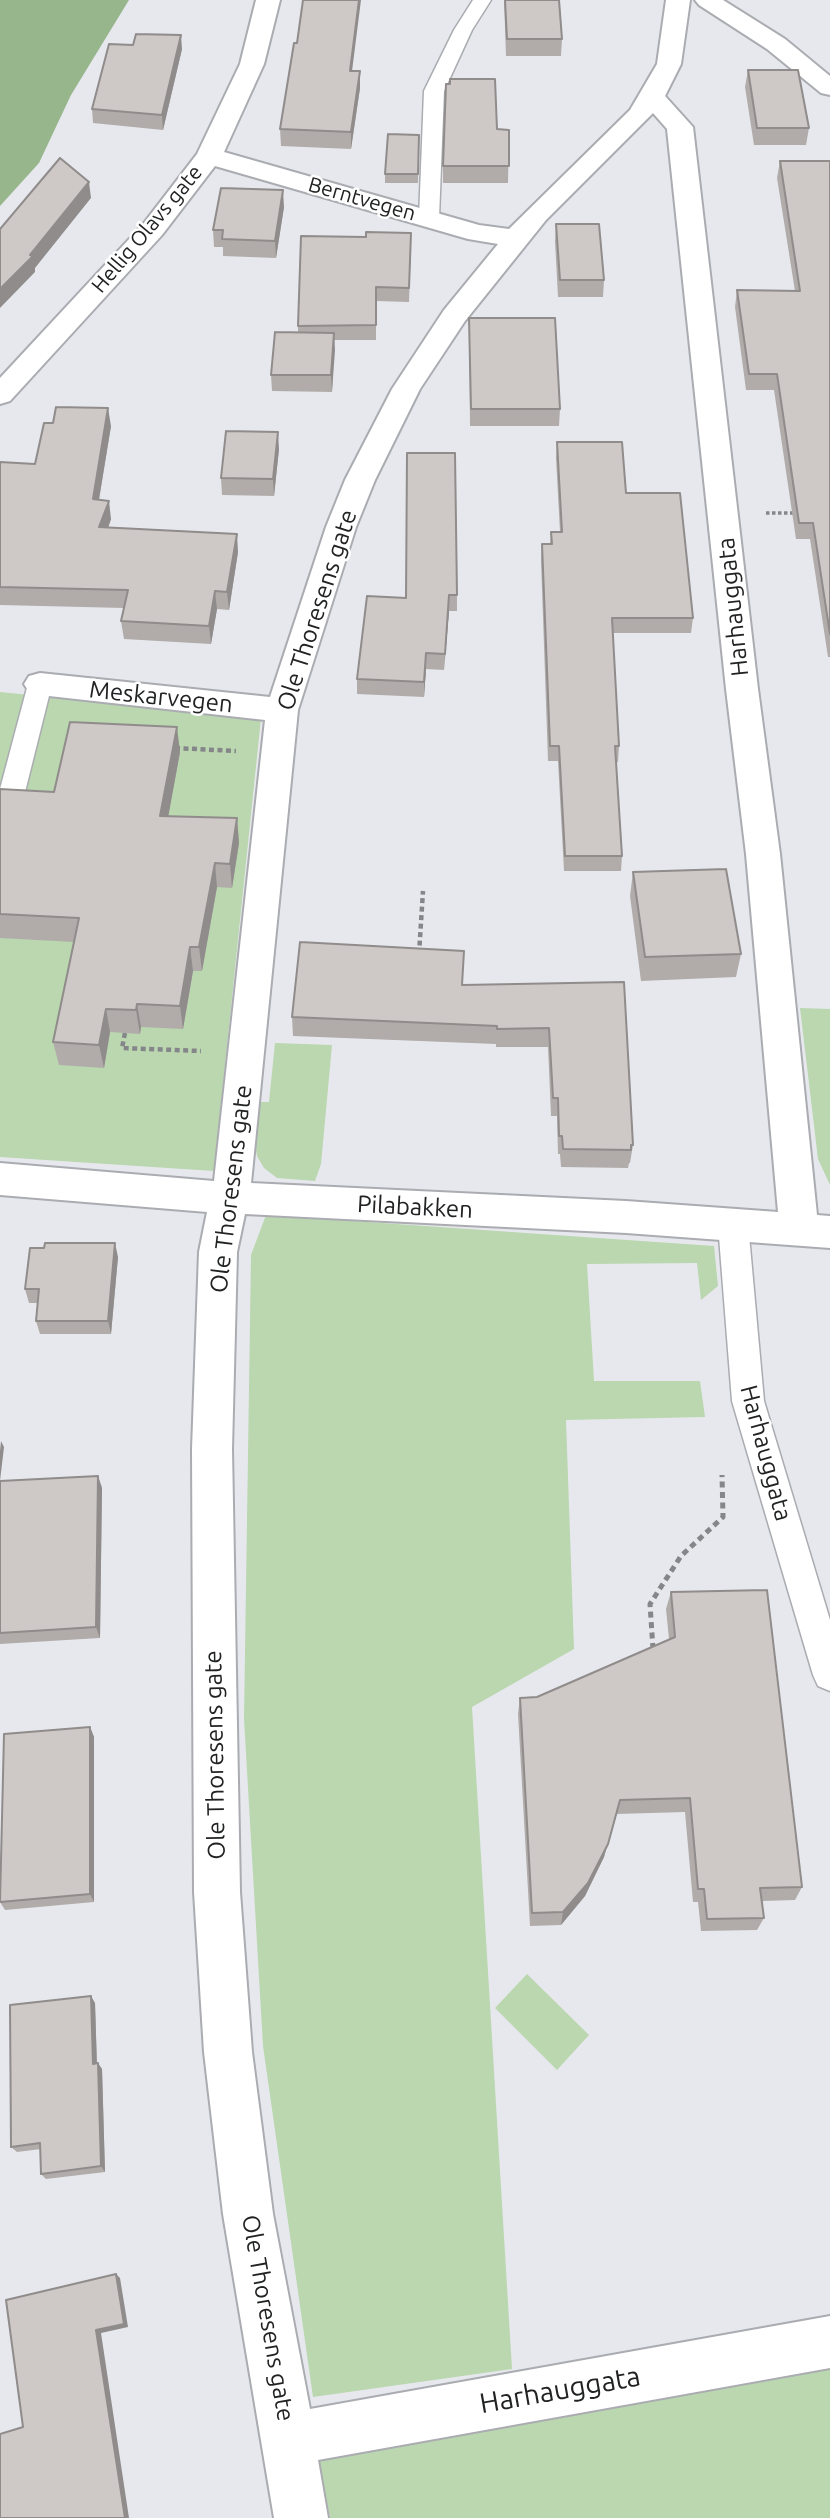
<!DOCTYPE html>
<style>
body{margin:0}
canvas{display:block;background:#e6e8ed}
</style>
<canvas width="830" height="2518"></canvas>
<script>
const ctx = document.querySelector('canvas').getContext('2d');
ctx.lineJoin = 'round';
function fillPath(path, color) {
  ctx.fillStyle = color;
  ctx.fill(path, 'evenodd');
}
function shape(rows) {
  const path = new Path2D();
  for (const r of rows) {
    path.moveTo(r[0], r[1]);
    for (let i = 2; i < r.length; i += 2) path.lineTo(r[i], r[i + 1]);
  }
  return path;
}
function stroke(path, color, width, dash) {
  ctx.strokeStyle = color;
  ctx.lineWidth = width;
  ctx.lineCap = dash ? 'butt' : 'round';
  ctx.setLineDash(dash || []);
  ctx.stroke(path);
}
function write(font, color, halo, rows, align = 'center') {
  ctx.font = font + ' Ubuntu,sans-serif';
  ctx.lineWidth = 5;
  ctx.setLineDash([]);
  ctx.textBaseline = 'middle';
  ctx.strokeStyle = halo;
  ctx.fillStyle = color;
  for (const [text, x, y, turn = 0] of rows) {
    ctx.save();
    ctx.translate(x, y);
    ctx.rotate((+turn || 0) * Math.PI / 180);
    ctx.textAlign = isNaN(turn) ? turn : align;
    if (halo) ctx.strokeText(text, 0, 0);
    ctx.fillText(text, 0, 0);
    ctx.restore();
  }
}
const green = shape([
 [0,692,261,718,214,1171,0,1157],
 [800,1008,830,1009,830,1185,818,1159],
 [275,1043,332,1045,321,1164,315,1181,277,1178,264,1168,257,1156,254,1138,256,1102,269,1102],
 [266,1215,714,1246,718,1286,701,1300,697,1263,587,1264,594,1381,700,1381,705,1417,566,1420,574,1649,472,1707,512,2369,313,2397,263,2046,244,1719,251,1255],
 [527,1974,589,2035,557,2070,495,2008],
 [830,2363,830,2518,330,2518,318,2459]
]);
const forest = shape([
 [0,0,129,0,71,95,39,163,0,206]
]);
const pathFar2 = shape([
 [766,513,796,513]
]);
const pathFar1 = shape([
 [175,748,236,751],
 [419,954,423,891],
 [125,1033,122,1048,201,1051]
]);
const path = shape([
 [653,1649,650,1604,681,1556,723,1517,722,1475]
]);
const service = shape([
 [473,0,491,0,472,30,444,91,439,218,436,222,429,224,422,222,419,218,424,91,454,30,473,0],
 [40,675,49,678,52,684,23,800,19,807,10,809,0,805,0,789,28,684,31,678,40,675],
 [733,1212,743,1215,748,1224,764,1401,830,1620,830,1691,818,1686,813,1675,732,1401,718,1224,723,1215,733,1212]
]);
const minor = shape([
 [256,0,280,0,264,64,224,152,479,225,509,229,630,110,657,64,666,0,690,0,681,64,665,96,693,127,758,689,780,854,817,1215,830,1216,830,1248,626,1233,245,1214,237,1252,232,1449,240,1892,252,2052,273,2214,310,2409,830,2316,830,2368,318,2460,328,2518,274,2518,223,2214,204,2052,194,1892,192,1449,199,1252,207,1212,0,1195,0,1163,214,1181,265,720,40,695,29,692,24,684,29,676,40,673,270,697,326,527,345,480,392,389,444,310,498,244,468,239,215,166,162,235,10,401,0,404,0,378,144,223,197,154,240,64,256,0],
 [653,113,667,129,726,689,746,854,778,1212,626,1201,251,1183,298,710,356,527,375,480,420,389,465,321,546,220,653,113],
 [695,0,723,0,785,39,830,76,830,95,821,93,767,49,699,5,695,0]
]);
const wall = shape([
 [504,0,559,0,562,39,561,56,506,56],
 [297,43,352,71,360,71,360,88,351,149,281,146,280,129],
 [182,49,163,130,93,123,92,109],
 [748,70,809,128,806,145,754,145,745,87],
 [497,129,509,130,508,183,443,183,443,166],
 [419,135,418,183,385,183,385,174],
 [780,161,830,161,830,657,828,657,810,539,796,539,774,390,746,390,735,307,737,290,795,291,777,178],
 [284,207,276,258,223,256,223,247,214,247,213,230],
 [556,224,604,280,603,297,558,297,555,241],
 [411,247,409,302,376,301,376,340,334,340,332,392,272,391,271,375,298,332,298,326],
 [469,318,560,409,559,426,470,426],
 [111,426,99,500,111,519,108,528,238,552,229,610,217,609,211,644,124,639,121,621,124,608,0,605,0,462,35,464],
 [557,442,626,493,693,618,691,633,613,633,619,746,618,762,616,762,622,856,621,871,564,871,558,761,548,761,541,560,542,544,550,544,551,532,560,532,556,458],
 [279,449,274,496,222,495,221,478],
 [457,595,457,611,449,611,444,670,426,669,424,697,357,694,357,679,406,598],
 [180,752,168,816,237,818,239,843,232,888,217,887,202,971,193,971,183,1029,141,1027,140,1034,110,1032,104,1068,59,1065,53,1042,74,942,0,938,0,789,54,792],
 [633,872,741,954,736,977,641,981,630,896],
 [624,982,633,1145,630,1163,629,1163,628,1168,561,1167,560,1154,558,1154,557,1116,551,1116,548,1047,496,1047,496,1044,293,1036,292,1017,462,985],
 [44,1248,118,1257,111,1334,40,1334,36,1321,38,1303,29,1303,25,1289],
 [98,1476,102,1488,100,1638,0,1644,0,1481],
 [671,1592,802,1887,795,1900,762,1901,764,1918,757,1930,701,1931,698,1902,693,1902,685,1812,616,1814,604,1857,585,1896,561,1925,530,1926,518,1714,520,1698,537,1697,669,1639,666,1609],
 [90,1727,94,1737,94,1902,5,1910,0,1902],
 [95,2003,97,2063,102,2069,105,2172,46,2179,41,2174,41,2149,17,2152,11,2147]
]);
const shadedWall = shape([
 [359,0,361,0,350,87,350,71],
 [181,35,182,49,163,130,162,115],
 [360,71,360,88,351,149,351,132],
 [89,182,91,198,35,268,35,272,0,308,0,289,30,255],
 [283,190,284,207,276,258,275,241],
 [334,333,335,350,332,392,331,375],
 [108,408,111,426,96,517,93,499],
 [278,432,279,449,274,496,273,479],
 [109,501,111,519,102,545,99,527],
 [237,534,238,552,229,610,227,592],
 [215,591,217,609,211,644,209,626],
 [449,595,449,611,444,670,445,654],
 [426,653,426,669,424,697,424,682],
 [177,727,180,752,164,840,160,816],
 [237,818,239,843,232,888,230,864],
 [215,863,217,887,202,971,199,947],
 [190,947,193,971,183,1029,180,1006],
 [137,1004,141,1027,140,1034,136,1010],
 [106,1009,110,1032,104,1068,99,1045],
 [115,1243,118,1257,111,1334,108,1321],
 [1,1441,4,1447,0,1481,0,1451],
 [98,1476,102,1488,100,1638,96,1627],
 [90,1727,94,1737,94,1902,90,1894],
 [620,1800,604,1857,585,1896,561,1925,563,1912],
 [91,1996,95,2003,97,2070,93,2064],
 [98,2063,102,2069,105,2172,101,2166],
 [116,2274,120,2278,128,2327,101,2333,129,2518,125,2518,96,2330]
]);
const building = shape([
 [303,0,359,0,350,71,360,71,351,132,280,129,294,43,297,43,303,0],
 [505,0,559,0,562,39,507,39,505,0],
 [136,34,181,35,162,115,92,109,109,44,133,45,136,34],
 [748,70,798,70,809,128,757,128,748,70],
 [450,79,495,79,497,129,509,130,509,166,443,166,446,84,450,84,450,79],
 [388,134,419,135,418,174,385,174,388,134],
 [60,158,89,182,30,255,33,256,0,289,0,229,60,158],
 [780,161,830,161,830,634,813,523,799,523,777,374,749,374,737,290,800,291,780,161],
 [221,188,283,190,275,241,222,239,223,230,213,230,221,188],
 [556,224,599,224,604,280,560,280,556,224],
 [366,232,411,233,409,288,376,287,376,325,298,326,301,236,366,237,366,232],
 [469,318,555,318,560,409,471,409,469,318],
 [275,332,334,333,331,375,271,375,275,332],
 [56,407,108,408,93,499,109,501,99,527,237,534,227,592,215,591,209,626,121,621,128,590,0,587,0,462,35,464,44,423,53,423,56,407],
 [226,431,278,432,273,479,221,478,226,431],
 [557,442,622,442,626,493,680,493,693,618,612,618,619,746,615,746,622,856,565,856,559,746,550,746,542,544,552,544,551,532,562,532,557,442],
 [407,453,455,453,457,595,449,595,445,654,426,653,424,682,357,679,367,596,406,598,407,453],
 [70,722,177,727,160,816,237,818,230,864,215,863,199,947,190,947,180,1006,137,1004,136,1010,106,1009,99,1045,53,1042,79,918,0,914,0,789,54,792,70,722],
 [726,869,741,954,645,957,633,872,726,869],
 [300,942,464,951,462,985,624,982,633,1145,631,1145,631,1150,563,1149,562,1136,559,1136,558,1098,553,1098,549,1028,497,1029,497,1026,292,1017,300,942],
 [45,1243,115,1243,108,1321,36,1321,39,1289,25,1289,30,1248,44,1248,45,1243],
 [98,1476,96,1627,0,1633,0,1481,98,1476],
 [767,1590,802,1887,760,1888,764,1918,707,1919,704,1889,698,1889,690,1798,620,1800,608,1844,588,1883,563,1912,532,1913,520,1698,537,1697,675,1637,671,1592,767,1590],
 [90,1727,90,1894,0,1902,4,1734,90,1727],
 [91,1996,93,2064,98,2063,101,2166,41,2174,40,2143,11,2147,10,2005,91,1996],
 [116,2274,124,2324,96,2330,125,2518,0,2518,0,2434,23,2427,6,2300,116,2274]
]);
const farStreetnames = [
 ["Berntvegen",362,199,16],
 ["Hellig Olavs gate",147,229,-50]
];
const streetNames = [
 ["Harhauggata",733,607,-96],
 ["Ole Thoresens gate",317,610,-72],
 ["Meskarvegen",161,697,6],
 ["Ole Thoresens gate",231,1189,-83],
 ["Pilabakken",415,1207,3],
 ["Harhauggata",766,1453,75],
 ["Ole Thoresens gate",215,1755,-91],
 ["Ole Thoresens gate",268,2318,80]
];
const nearStreetnames = [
 ["Harhauggata",560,2390,-10]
];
fillPath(green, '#bad7af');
fillPath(forest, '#98b68c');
stroke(service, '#aaacb1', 3);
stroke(minor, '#aaacb1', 4);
stroke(pathFar2, '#858689', 3.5, [3.5, 2.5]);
stroke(pathFar1, '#858689', 4.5, [5, 3.5]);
stroke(path, '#858689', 5, [6, 4.5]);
fillPath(service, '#fff');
fillPath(minor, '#fff');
fillPath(wall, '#b1acaa');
fillPath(shadedWall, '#908c8b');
fillPath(building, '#cec8c6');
stroke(building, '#908c8b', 2);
write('21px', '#212223', '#fff', farStreetnames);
write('24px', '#212223', '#fff', streetNames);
write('28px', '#212223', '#fff', nearStreetnames);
</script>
